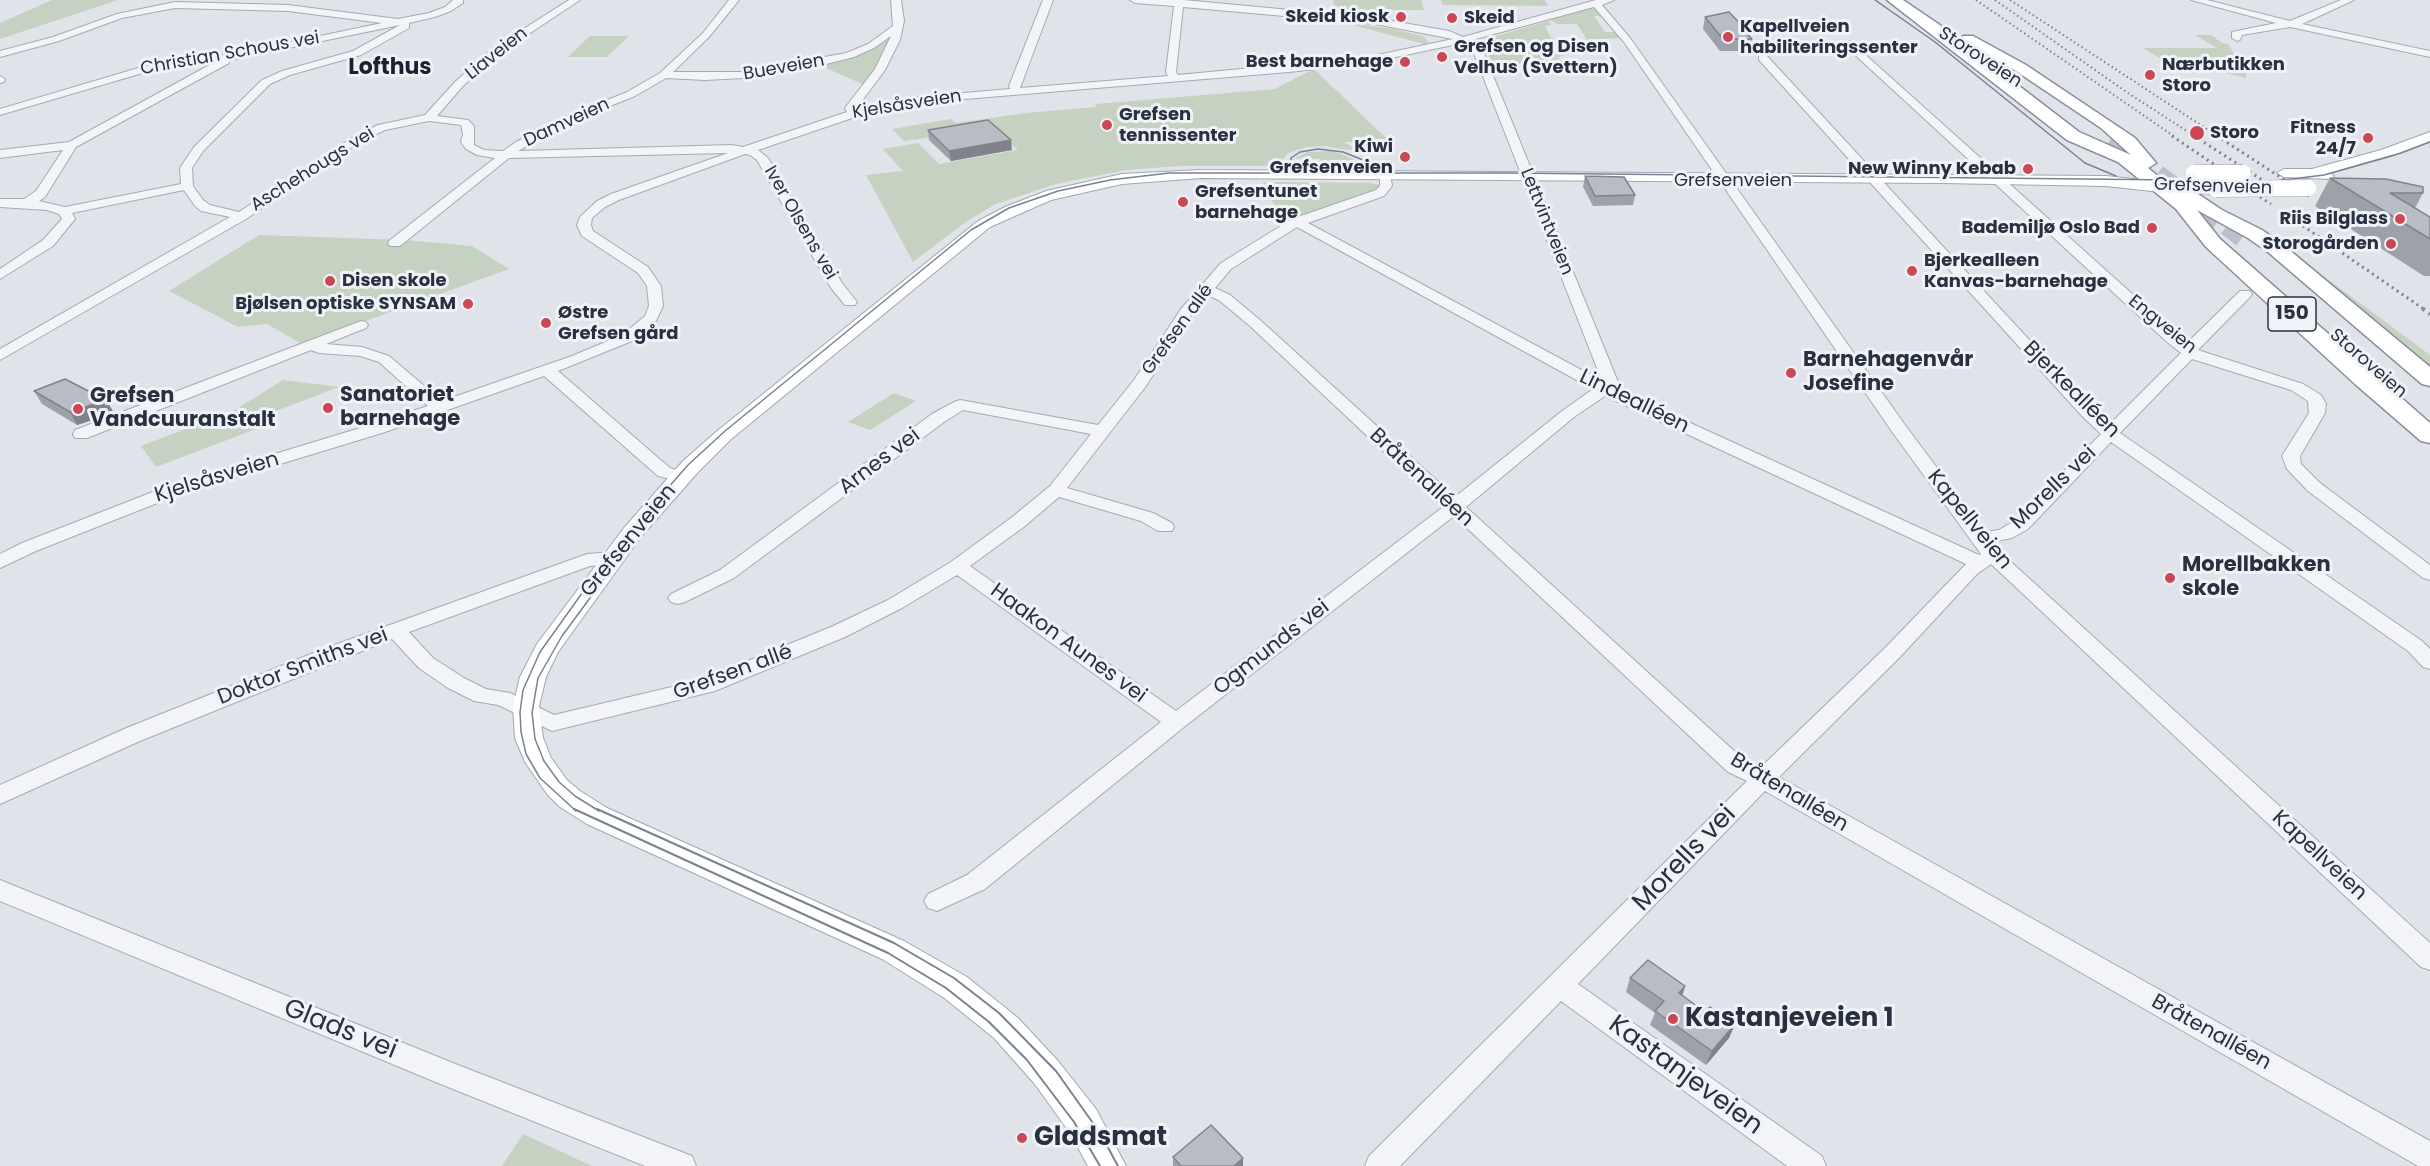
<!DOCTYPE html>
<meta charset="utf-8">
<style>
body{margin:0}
canvas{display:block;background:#e0e3e9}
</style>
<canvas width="2430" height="1166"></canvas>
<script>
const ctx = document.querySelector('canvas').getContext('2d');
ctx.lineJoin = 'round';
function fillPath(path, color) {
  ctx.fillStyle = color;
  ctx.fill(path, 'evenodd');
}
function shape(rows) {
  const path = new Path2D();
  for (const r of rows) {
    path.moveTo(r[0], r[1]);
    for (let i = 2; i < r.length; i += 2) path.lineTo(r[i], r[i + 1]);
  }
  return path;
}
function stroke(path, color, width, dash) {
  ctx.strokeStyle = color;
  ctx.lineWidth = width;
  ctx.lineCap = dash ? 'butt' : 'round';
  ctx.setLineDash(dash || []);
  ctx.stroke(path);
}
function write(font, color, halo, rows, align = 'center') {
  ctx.font = font + ' Poppins,sans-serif';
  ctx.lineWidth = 6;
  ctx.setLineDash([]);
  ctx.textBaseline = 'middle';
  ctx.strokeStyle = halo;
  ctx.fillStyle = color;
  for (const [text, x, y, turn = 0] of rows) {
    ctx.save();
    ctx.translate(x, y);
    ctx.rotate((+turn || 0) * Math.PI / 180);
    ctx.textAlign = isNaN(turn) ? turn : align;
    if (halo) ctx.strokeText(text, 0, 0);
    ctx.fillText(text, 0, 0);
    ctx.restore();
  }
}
const green = shape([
 [52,0,118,0,0,39,0,23],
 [1333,0,1421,0,1424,10,1335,10],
 [1441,0,1545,0,1548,6,1443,5],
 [1590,8,1599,10,1604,16,1594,16,1605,32,1615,32,1620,38,1587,40,1577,24,1557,24,1547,17],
 [1337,21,1393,29,1422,36,1429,42,1424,44],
 [1548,21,1552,25,1545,26,1551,38,1557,40,1554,40,1556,44,1584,41,1560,47,1573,53,1558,57,1560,59,1530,64,1490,64,1489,55,1482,43,1483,40],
 [2195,35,2211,35,2222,43,2228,44,2246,74,2246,78,2207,68,2193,73,2178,69,2143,48,2217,48],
 [590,36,629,36,607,57,568,57],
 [888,37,892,38,880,64,866,83,862,84,819,65],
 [1314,69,1390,142,1344,142,1355,149,1348,150,1325,146,1306,147,1288,153,1282,160,1275,160,1269,166,1180,166,1126,170,1056,184,996,204,967,221,913,262,866,175,903,171,883,149,918,143,939,164,1018,150,993,128,904,141,892,129,951,119,956,123,1026,113,1095,107,1096,104,1275,89],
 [1331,151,1344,155,1366,165,1358,165,1358,167,1322,167,1321,159,1295,158,1308,152],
 [1263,182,1372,183,1380,185,1375,191,1303,216,1279,211,1266,193],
 [259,235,404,240,472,246,509,269,302,344,267,324,238,327,169,291],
 [2280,244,2289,247,2314,269,2430,355,2430,371],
 [283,380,339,387,268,414,277,421,156,467,141,446,235,410],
 [894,393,916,401,870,430,848,422],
 [523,1134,592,1166,502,1166]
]);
const highwayTunnel = shape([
 [2111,139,2245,240]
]);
const minor = shape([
 [453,0,463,0,463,3,451,11,435,17,409,23,409,28,361,55,290,75,270,84,203,151,192,168,193,186,203,200,210,205,239,212,350,139,378,125,425,115,455,82,492,49,569,0,580,0,500,53,463,86,437,116,468,120,474,126,474,145,484,150,503,151,516,142,563,118,627,92,660,73,703,33,729,0,739,0,709,37,673,72,744,72,846,53,868,44,893,26,891,0,901,0,904,21,900,40,885,70,856,109,917,97,1010,89,1009,86,1043,0,1053,0,1020,88,1168,76,1166,72,1174,6,1135,3,1130,0,1184,0,1375,18,1449,31,1463,37,1596,0,1614,0,1602,5,1630,38,1905,425,1985,532,1999,530,2014,521,2101,434,2082,416,1759,60,1759,56,1767,56,2094,410,2110,424,2181,353,2166,341,1842,43,1850,41,2187,343,2240,291,2250,291,2252,294,2250,297,2198,350,2303,384,2321,395,2326,404,2325,413,2300,456,2301,464,2320,483,2430,565,2430,580,2423,578,2308,491,2287,469,2282,456,2309,413,2308,401,2291,390,2192,359,2120,433,2422,641,2430,649,2430,669,2423,667,2408,651,2111,442,2028,529,2012,538,1992,542,1999,551,2430,943,2430,970,2421,967,1991,564,1977,574,1899,658,1779,777,2430,1141,2430,1166,2418,1166,1765,791,1578,984,1822,1156,1826,1166,1787,1166,1561,1001,1400,1166,1365,1166,1369,1156,1747,781,1728,772,1454,516,1184,727,985,889,937,911,928,908,924,901,928,894,967,875,1161,722,957,575,902,608,845,637,715,691,552,731,498,705,474,701,448,688,419,668,392,639,140,741,0,804,0,785,124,729,326,648,587,554,613,552,620,554,623,558,620,562,613,564,590,566,409,632,433,658,464,678,486,689,510,693,554,715,701,680,831,627,888,600,951,562,1011,518,1050,486,1091,434,963,410,944,422,734,578,685,602,678,604,671,602,668,598,671,594,720,570,932,414,954,402,960,400,1098,425,1134,380,1181,309,1221,263,1292,219,1376,190,1380,186,1380,171,1384,170,1390,174,1392,186,1384,196,1308,223,1602,381,1473,51,1462,43,1368,63,1289,72,917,103,864,114,758,150,768,158,842,283,857,302,855,305,845,305,831,288,757,160,750,155,745,154,619,200,605,207,592,218,591,225,593,231,648,267,661,286,663,306,656,321,632,341,558,371,670,468,688,473,691,477,688,481,682,482,658,476,544,376,382,433,175,496,36,551,0,568,0,554,22,543,163,488,370,425,428,406,379,362,360,356,319,353,311,350,87,438,75,438,73,434,75,430,361,321,366,322,368,325,366,328,326,344,362,347,389,356,442,401,572,356,622,335,645,316,649,306,647,286,638,273,582,236,577,225,580,217,597,201,611,194,728,153,509,158,400,246,390,246,388,243,390,240,495,158,477,155,466,149,461,142,463,134,461,125,429,121,385,130,358,143,246,219,0,360,0,349,230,217,201,211,195,206,184,190,72,213,75,219,53,246,0,279,0,269,43,240,62,219,59,214,47,210,0,207,0,199,24,199,36,191,63,150,0,158,0,150,69,142,215,62,146,72,0,115,0,109,145,66,239,53,382,23,288,11,175,8,122,18,59,41,0,57,0,51,53,37,117,14,175,2,288,5,398,19,429,13,445,7,453,0],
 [1183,7,1375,24,1453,39,1368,57,1178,75,1176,72,1183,7],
 [1594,7,1624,42,1893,433,1981,554,1979,555,1614,388,1618,382,1483,51,1477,43,1472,40,1594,7],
 [400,25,353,51,282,71,262,80,194,147,180,168,181,184,65,207,39,201,45,197,76,147,229,63,230,60,400,25],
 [891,36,875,69,845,108,847,112,743,147,732,145,518,151,571,122,635,96,666,78,705,80,744,78,822,65,854,57,874,48,891,36],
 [1297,227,1593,389,1562,411,1455,497,1260,320,1230,295,1215,288,1231,269,1297,227],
 [1208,295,1220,301,1250,326,1443,507,1176,711,970,566,1025,526,1059,497,1141,521,1158,531,1172,531,1174,527,1172,523,1153,513,1067,488,1146,386,1192,314,1208,295],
 [1605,396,1966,564,1885,648,1760,768,1744,760,1466,507,1574,417,1605,396],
 [2191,0,2207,0,2290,21,2341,0,2354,0,2302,24,2430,51,2430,57,2290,27,2242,35,2240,40,2237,41,2232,38,2232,32,2276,23,2191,0],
 [0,76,5,79,4,82,0,83,0,76],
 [0,880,458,1065,692,1156,696,1166,645,1166,438,1083,0,901,0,880]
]);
const major = shape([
 [2430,132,2430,141,2391,156,2330,173,2334,176,2331,179,2284,177,2277,173,2284,169,2312,169,2381,150,2430,132],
 [1201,170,2106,176,2161,182,2216,184,2224,189,2216,194,2161,192,2106,186,1942,183,1201,178,1122,184,1051,200,990,227,730,440,699,471,640,538,558,652,546,677,539,706,543,738,551,758,567,780,580,791,607,808,904,941,967,977,1018,1018,1058,1061,1096,1109,1126,1166,1088,1166,1070,1133,1034,1083,994,1038,943,997,882,959,587,824,560,807,547,794,525,762,515,738,513,706,520,677,537,644,624,528,683,461,716,432,978,221,1005,207,1046,191,1122,174,1201,170]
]);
const highway = shape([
 [1887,0,1903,0,1956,36,1958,39,2079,132,2131,155,2101,128,2016,71,1961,39,1963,36,1973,36,2026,65,2135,138,2156,163,2148,168,2175,190,2183,187,2189,188,2222,210,2262,230,2282,244,2430,367,2430,386,2422,384,2268,252,2248,238,2197,210,2220,239,2430,423,2430,443,2421,441,2355,384,2206,247,2176,209,2118,162,2067,140,1887,0]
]);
const tramFar1 = shape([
 [1875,0,1935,42,2085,163,2116,176],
 [1303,172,1291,165,1291,158,1300,152,1318,149,1343,152,1386,169],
 [576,811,540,778,526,754,521,732,520,712,523,690,540,652,610,554,688,465,725,431,971,230,1009,208,1058,191,1110,180,1169,173,1507,173,2275,181,2324,175,2401,153,2430,142],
 [599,811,575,796,559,782,544,761,535,739,532,713,538,678,562,636,632,541]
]);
const tram = shape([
 [574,809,888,953,946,988,989,1022,1027,1060,1074,1122,1100,1166],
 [597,809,894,943,954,978,999,1013,1056,1071,1100,1133,1118,1166]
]);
const railFar2 = shape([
 [1976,0,2175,137],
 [1995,0,2128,93,2196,137],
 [2010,0,2219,137]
]);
const railFar1 = shape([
 [2172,136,2218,167],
 [2194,136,2289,197],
 [2217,136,2311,197],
 [2260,197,2271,204],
 [2293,219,2425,310]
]);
const rail = shape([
 [2423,309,2430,314]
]);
const majorBridge = shape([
 [2194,173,2243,173],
 [2216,189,2308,188]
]);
const wall = shape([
 [1705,17,1750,34,1749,36,1752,39,1749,51,1720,51,1703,29],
 [928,130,1012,150,951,161,929,140],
 [1585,176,1635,195,1633,205,1593,206,1583,187],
 [2330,178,2423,193,2415,208,2430,217,2430,276,2424,276,2315,206],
 [34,391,106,400,114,413,77,425,42,404],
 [1630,978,1685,986,1682,996,1705,1012,1735,1024,1729,1038,1706,1065,1650,1025,1655,1013,1626,992],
 [1173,1157,1243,1166,1173,1166]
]);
const shadedWall = shape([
 [1011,140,1012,150,951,161,949,151],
 [106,400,114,413,77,425,70,412],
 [1685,986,1681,1000,1679,993],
 [1735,1024,1729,1038,1706,1065,1712,1051],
 [1243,1158,1243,1166,1234,1166]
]);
const building = shape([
 [1729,12,1750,34,1747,34,1752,39,1723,39,1705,17,1729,12],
 [988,120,1011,140,949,151,928,130,988,120],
 [1585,176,1624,177,1635,195,1595,196,1585,176],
 [2330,178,2386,179,2423,187,2423,193,2390,193,2430,217,2430,239,2330,178],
 [65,379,106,400,70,412,34,391,65,379],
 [1648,960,1685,986,1679,993,1705,1012,1710,1007,1735,1024,1712,1051,1655,1011,1664,1001,1630,978,1648,960],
 [1211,1125,1243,1158,1234,1166,1181,1166,1173,1157,1211,1125]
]);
const markers = [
 [1401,17,6,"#cb4754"],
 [1452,18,6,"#cb4754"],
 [1728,37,6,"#cb4754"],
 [1442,57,6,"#cb4754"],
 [1405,62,6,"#cb4754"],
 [2150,75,6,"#cb4754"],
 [1107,125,6,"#cb4754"],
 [2197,133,8,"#cb4754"],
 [2368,138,6,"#cb4754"],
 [1405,157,6,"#cb4754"],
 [2028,169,6,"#cb4754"],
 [1183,202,6,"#cb4754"],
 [2400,219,6,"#cb4754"],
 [2152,228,6,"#cb4754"],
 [2391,244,6,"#cb4754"],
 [1912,271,6,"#cb4754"],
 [330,281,6,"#cb4754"],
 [468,304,6,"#cb4754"],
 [546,323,6,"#cb4754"],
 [1791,373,6,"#cb4754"],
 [328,408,6,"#cb4754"],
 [78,409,6,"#cb4754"],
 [2170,578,6,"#cb4754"],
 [1673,1019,6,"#cb4754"],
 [1022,1138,6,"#cb4754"]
];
const farPoinames = [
 ["Skeid kiosk",1389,17,"right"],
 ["Skeid",1464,18],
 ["Kapellveien",1740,27],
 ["habiliteringssenter",1740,48],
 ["Grefsen og Disen",1454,47],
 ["Velhus (Svettern)",1454,68],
 ["Best barnehage",1393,62,"right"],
 ["Nærbutikken",2162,65],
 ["Storo",2162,86],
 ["Grefsen",1119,115],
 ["tennissenter",1119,136],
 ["Fitness",2356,128,"right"],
 ["24/7",2356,149,"right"],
 ["Storo",2210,133],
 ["Kiwi",1393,147,"right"],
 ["Grefsenveien",1393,168,"right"],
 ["New Winny Kebab",2016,169,"right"],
 ["Grefsentunet",1195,192],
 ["barnehage",1195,213],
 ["Riis Bilglass",2388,219,"right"],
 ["Bademiljø Oslo Bad",2140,228,"right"],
 ["Storogården",2379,244,"right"],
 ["Bjerkealleen",1924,261],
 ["Kanvas-barnehage",1924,282],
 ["Disen skole",342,281],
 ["Bjølsen optiske SYNSAM",456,304,"right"],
 ["Østre",558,313],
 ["Grefsen gård",558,334]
];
const farStreetnames = [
 ["Christian Schous vei",230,54,-10],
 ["Liaveien",497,54,-38],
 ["Storoveien",1980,58,33],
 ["Bueveien",784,68,-10],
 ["Kjelsåsveien",907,105,-9],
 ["Damveien",567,123,-25],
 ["Aschehougs vei",313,170,-32],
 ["Grefsenveien",1733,181],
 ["Grefsenveien",2213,187,2],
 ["Lettvintveien",1546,222,68],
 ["Iver Olsens vei",800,223,60],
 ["Engveien",2162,325,39],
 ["Grefsen allé",1178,330,-54],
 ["Storoveien",2368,364,41]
];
const shields = [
 [2292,314,48]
];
const shieldNames = [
 ["150",2292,314]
];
const poiNames = [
 ["Barnehagenvår",1803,361],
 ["Josefine",1803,385],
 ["Sanatoriet",340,396],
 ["barnehage",340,420],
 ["Grefsen",90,397],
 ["Vandcuuranstalt",90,421],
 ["Morellbakken",2182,566],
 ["skole",2182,590]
];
const streetNames = [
 ["Bjerkealléen",2071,390,45],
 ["Lindealléen",1634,402,26],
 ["Arnes vei",880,462,-37],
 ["Kjelsåsveien",217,478,-17],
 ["Bråtenalléen",1421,478,43],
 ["Morells vei",2054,488,-44],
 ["Kapellveien",1969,520,51],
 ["Grefsenveien",629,541,-51],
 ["Haakon Aunes vei",1068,644,36],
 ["Ogmunds vei",1272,648,-38],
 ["Doktor Smiths vei",303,667,-21],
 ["Grefsen allé",733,673,-20],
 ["Bråtenalléen",1789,793,31],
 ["Kapellveien",2319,856,43],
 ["Bråtenalléen",2211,1033,29]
];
const farDistrictnames = [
 ["Lofthus",390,68]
];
const nearStreetnames = [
 ["Morells vei",1685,859,-46],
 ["Glads vei",340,1030,22],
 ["Kastanjeveien",1685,1076,36]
];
const nearPoinames = [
 ["Kastanjeveien 1",1685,1019],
 ["Gladsmat",1034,1138]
];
fillPath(green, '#c5d2c1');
stroke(highwayTunnel, '#bbbfc7', 19, [19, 10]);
stroke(minor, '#a5aab3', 2);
stroke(major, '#9fa7b4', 2);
stroke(highway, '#88909f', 3);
fillPath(minor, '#f2f4f7');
fillPath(major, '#fff');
fillPath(highway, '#fff');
stroke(tramFar1, '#7a8292', 1.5);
stroke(tram, '#7a8292', 2);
stroke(railFar2, '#7a8292', 2, [1.5, 3]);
stroke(railFar1, '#7a8292', 3, [2, 4]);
stroke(rail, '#7a8292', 4, [2, 5]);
stroke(majorBridge, '#9fa7b4', 17, []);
stroke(majorBridge, '#fff', 16);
fillPath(wall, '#9da2a9');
fillPath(shadedWall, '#80848a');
fillPath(building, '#b7bcc5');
stroke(building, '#80848a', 1.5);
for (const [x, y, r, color] of markers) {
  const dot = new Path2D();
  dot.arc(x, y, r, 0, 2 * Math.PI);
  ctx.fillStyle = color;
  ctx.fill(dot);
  stroke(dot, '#eff2f6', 2);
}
write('bold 18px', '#293040', '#eff2f6', farPoinames, 'left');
write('18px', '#293040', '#eff2f6', farStreetnames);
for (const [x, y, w] of shields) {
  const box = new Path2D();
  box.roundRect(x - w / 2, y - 17, w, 34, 4.5);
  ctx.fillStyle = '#eff2f6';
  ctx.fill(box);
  stroke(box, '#293040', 1.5);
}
write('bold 20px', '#293040', null, shieldNames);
write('bold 21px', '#293040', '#eff2f6', poiNames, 'left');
write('21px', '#293040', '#eff2f6', streetNames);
write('bold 22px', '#1b2130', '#eff2f6', farDistrictnames);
write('26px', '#293040', '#eff2f6', nearStreetnames);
write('bold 26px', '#293040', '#eff2f6', nearPoinames, 'left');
</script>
